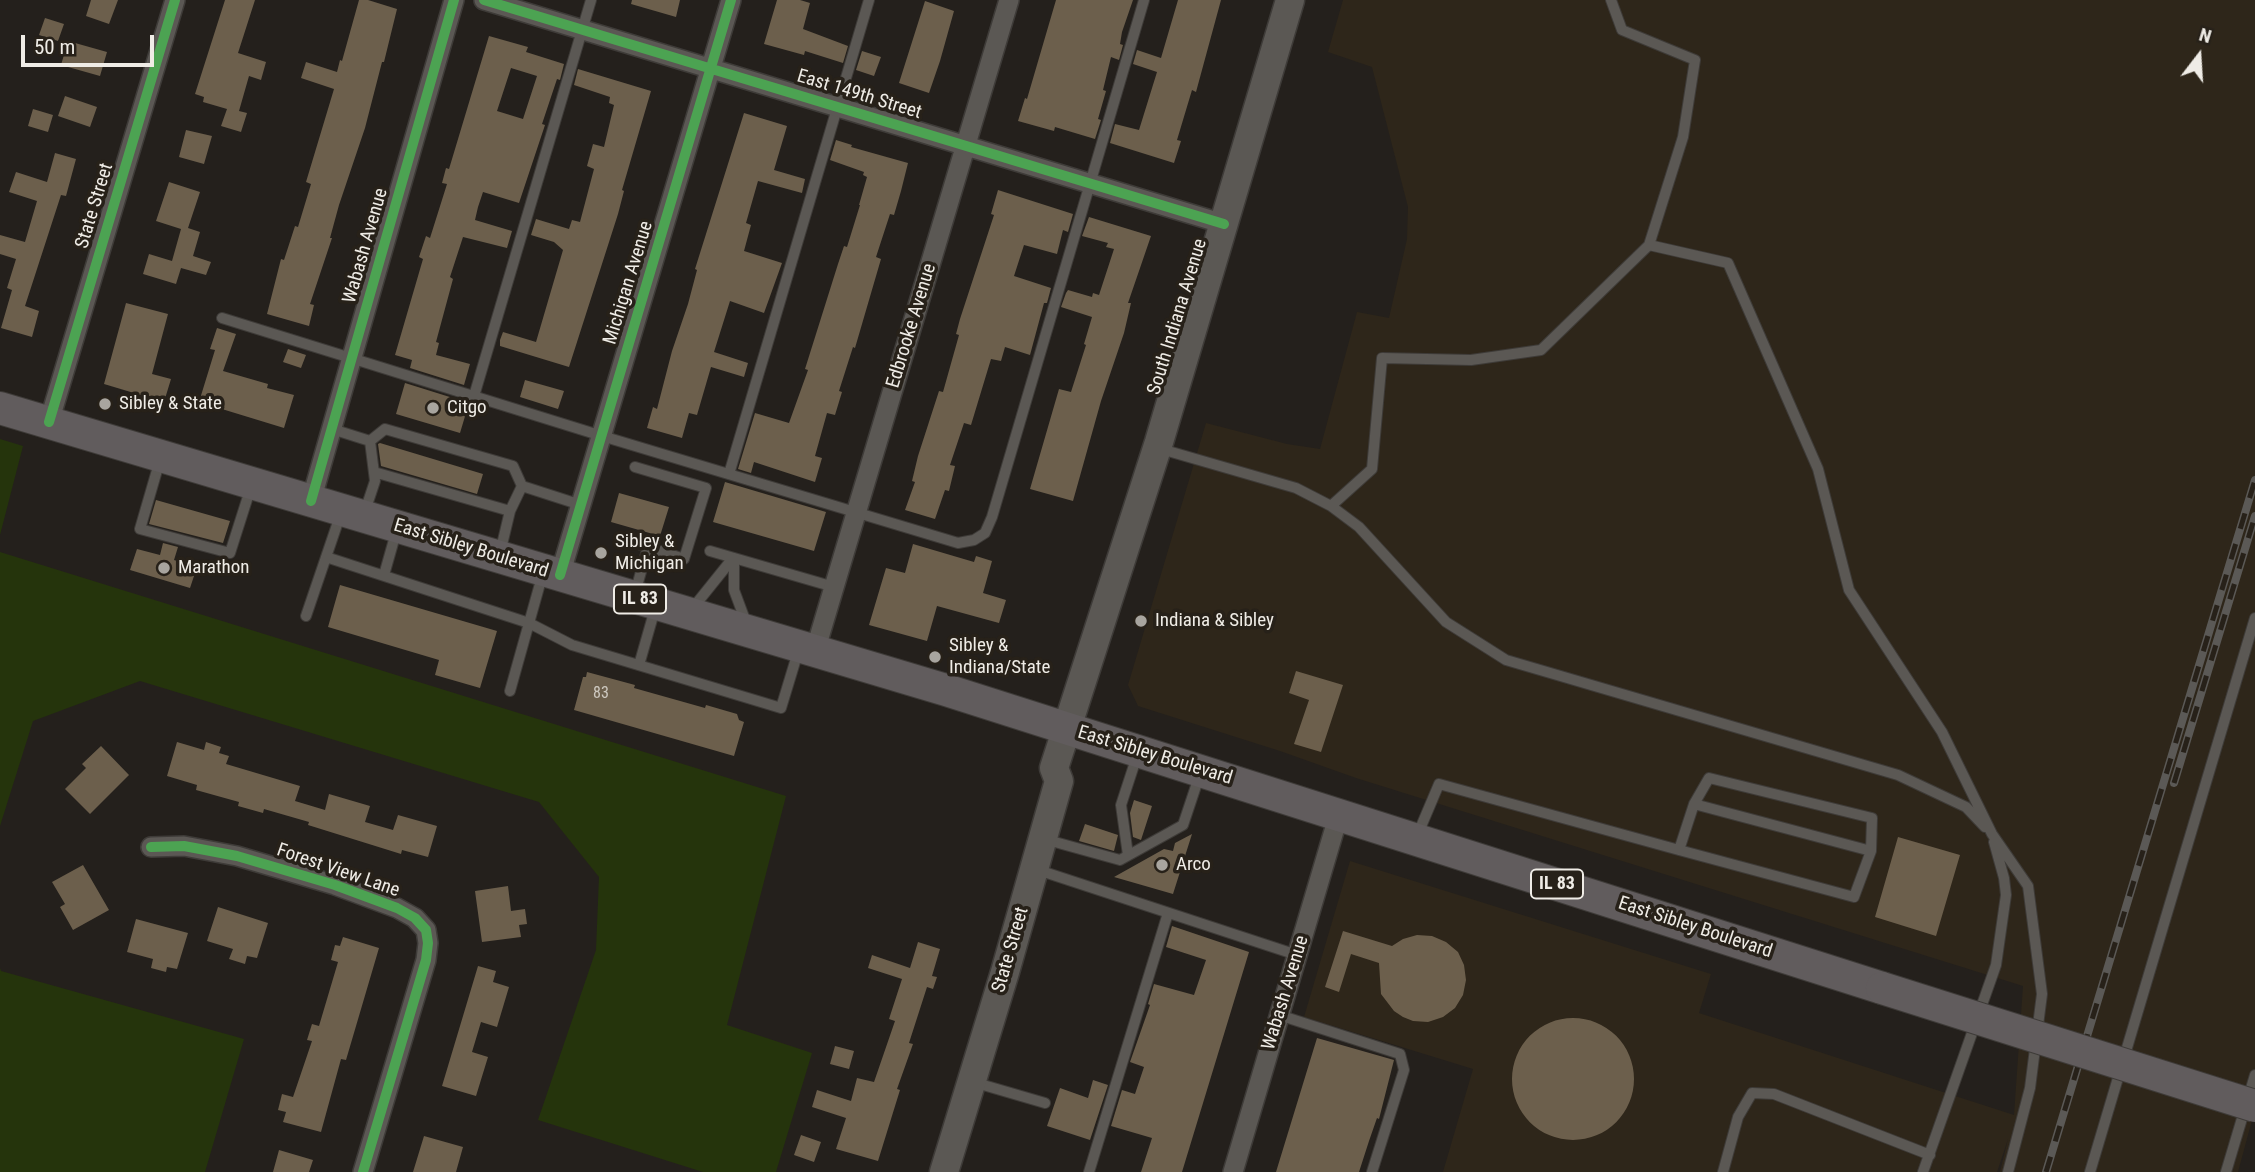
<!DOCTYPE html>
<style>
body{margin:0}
#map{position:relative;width:2255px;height:1172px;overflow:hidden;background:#24201c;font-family:"Roboto Condensed",sans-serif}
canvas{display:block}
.north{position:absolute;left:2164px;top:21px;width:70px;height:70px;-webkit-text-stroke:5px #272119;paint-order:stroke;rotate:17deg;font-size:19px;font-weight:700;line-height:28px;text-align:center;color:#efece6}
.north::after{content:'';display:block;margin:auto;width:24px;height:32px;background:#efece6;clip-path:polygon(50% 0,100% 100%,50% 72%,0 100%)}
.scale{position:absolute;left:21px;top:35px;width:133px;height:32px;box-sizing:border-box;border:4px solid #efece6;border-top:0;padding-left:9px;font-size:21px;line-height:24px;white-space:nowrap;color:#efece6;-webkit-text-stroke:5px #272119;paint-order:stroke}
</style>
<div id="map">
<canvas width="2255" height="1172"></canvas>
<div class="north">N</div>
<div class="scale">50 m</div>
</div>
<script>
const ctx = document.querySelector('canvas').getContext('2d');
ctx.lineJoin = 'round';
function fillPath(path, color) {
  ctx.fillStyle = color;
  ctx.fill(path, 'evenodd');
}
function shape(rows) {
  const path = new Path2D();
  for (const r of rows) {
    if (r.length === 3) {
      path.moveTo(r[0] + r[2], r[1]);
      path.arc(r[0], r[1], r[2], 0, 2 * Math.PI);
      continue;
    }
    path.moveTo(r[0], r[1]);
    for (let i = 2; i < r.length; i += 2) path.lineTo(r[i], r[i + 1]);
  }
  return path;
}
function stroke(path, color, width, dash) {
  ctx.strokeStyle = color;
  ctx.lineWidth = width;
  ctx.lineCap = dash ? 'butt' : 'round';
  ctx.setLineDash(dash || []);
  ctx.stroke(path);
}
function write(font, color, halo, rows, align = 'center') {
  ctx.font = font + ' "Roboto Condensed",sans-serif';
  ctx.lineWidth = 7;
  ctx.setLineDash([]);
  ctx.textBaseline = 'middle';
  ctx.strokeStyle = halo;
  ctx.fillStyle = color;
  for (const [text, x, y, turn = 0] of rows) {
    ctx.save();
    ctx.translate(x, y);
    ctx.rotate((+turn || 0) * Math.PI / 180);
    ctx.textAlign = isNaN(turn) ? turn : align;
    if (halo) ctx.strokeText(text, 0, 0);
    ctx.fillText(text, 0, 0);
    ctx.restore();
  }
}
const built = shape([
 [1343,0,2255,0,2255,1109,2238,1172,2000,1172,2008,1139,1997,1172,1443,1172,1473,1069,1304,1017,1350,861,1711,974,1699,1013,2014,1115,2023,986,1356,778,1280,751,1138,706,1128,685,1206,423,1287,444,1320,449,1357,312,1389,318,1407,239,1408,207,1372,67,1328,52]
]);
const green = shape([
 [0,439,23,446,0,535],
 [0,552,786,796,727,1025,812,1053,776,1172,703,1172,538,1120,596,950,599,877,539,802,140,681,33,721,0,826],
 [0,968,1,971,244,1039,205,1172,0,1172]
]);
const building = shape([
 [91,0,118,0,109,24,86,16],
 [225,0,255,0,238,53,266,62,261,80,249,76,239,111,247,113,241,132,221,126,227,109,203,102,204,97,195,94],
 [359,0,368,0,397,9,384,62,382,62,365,128,339,205,330,238,332,238,310,304,314,305,309,326,267,314,281,259,284,260,295,226,298,227,311,184,306,182,334,89,301,78,306,62,337,72,340,60,342,61],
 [632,0,680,0,676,17,631,4],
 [777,0,800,0,810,3,803,29,848,46,843,63,805,51,804,55,764,44],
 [1056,0,1133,0,1122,32,1120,44,1123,45,1119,60,1111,57,1103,90,1106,91,1098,119,1101,120,1095,139,1055,127,1054,131,1018,121,1025,98,1027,99],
 [1178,0,1221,0,1196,92,1192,90,1177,140,1181,141,1174,163,1110,143,1115,124,1139,130,1157,72,1133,64,1137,50,1161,58],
 [925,1,954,11,940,61,929,93,899,83],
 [45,18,64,24,58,41,39,35],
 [489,36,528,47,526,52,564,64,560,80,557,79,542,124,545,125,519,203,483,192,478,207,475,220,512,231,507,248,463,237,450,277,453,279,436,342,439,343,436,355,470,364,464,385,410,368,412,360,395,355,423,259,419,257,426,236,430,238,447,184,442,183,446,168,449,169],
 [511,68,537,76,523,119,497,111],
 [68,41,107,52,100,76,61,65],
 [862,51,881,57,874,76,856,70],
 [578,69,651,91,622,190,624,191,618,214,569,367,500,346,500,340,503,332,536,342,563,250,554,242,531,235,536,219,569,229,572,220,580,222,594,169,587,166,593,144,604,147,614,105,609,103,610,97,574,85],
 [65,96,97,107,90,127,58,116],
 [33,109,53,115,48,132,28,126],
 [744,113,787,126,774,170,805,179,802,193,758,181,746,223,751,225,744,251,782,263,764,313,730,301,714,352,748,363,744,377,711,367,697,415,689,413,682,438,647,428,653,407,657,409,672,351,688,304,697,270,695,269],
 [186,130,212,136,204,164,179,157],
 [836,140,852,145,851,147,908,163,901,191,894,215,890,214,876,257,881,259,855,348,853,347,839,391,842,392,835,415,827,413,815,456,822,458,815,482,754,462,751,473,738,469,755,413,789,423,808,370,805,369,838,264,844,246,847,247,860,205,859,205,867,177,863,175,864,172,830,160],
 [55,153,76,159,66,196,61,195,25,306,39,311,32,337,1,328,12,290,7,288,16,259,0,254,0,235,25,242,37,201,9,192,16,172,47,182],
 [169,182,200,192,188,228,200,232,193,256,211,262,206,275,181,268,176,284,143,274,149,254,172,261,181,229,156,221],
 [998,190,1073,214,1068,232,1063,230,1057,254,1024,245,1014,276,1051,288,1047,303,1044,303,1030,355,1005,347,1001,361,991,359,971,425,964,423,950,465,955,466,949,491,945,490,935,519,905,510,915,482,912,481,918,456,939,391,943,392,959,335,956,334,960,319,994,215,991,214],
 [1089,217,1151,236,1128,303,1131,303,1124,333,1101,401,1073,501,1030,489,1059,389,1071,392,1086,345,1084,344,1092,317,1061,307,1066,293,1068,290,1092,297,1093,293,1099,295,1114,249,1106,247,1108,243,1082,236],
 [126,303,168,314,152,374,171,379,164,402,104,384],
 [217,328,236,334,223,371,268,384,267,388,294,395,284,428,199,402,215,350,210,349],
 [288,349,306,355,301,368,283,362],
 [525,380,564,391,558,409,520,397],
 [405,383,469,403,460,433,396,414],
 [380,443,483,474,477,494,381,466,378,444],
 [725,482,826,512,814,551,713,522],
 [619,493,669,507,660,536,611,522],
 [156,500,230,521,223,543,149,524],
 [163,543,178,547,174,560,197,567,190,588,130,570,137,549,160,555],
 [913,544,974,562,976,556,992,561,983,593,1006,600,999,623,937,606,927,641,869,625,886,568,905,573],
 [340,585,497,631,480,688,435,675,439,660,328,627],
 [1296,671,1343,685,1321,752,1294,744,1309,700,1289,693],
 [587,672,635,685,634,688,705,708,706,705,737,714,739,720,744,722,734,756,574,710,583,677,586,677],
 [177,742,204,750,206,742,221,747,219,753,229,756,226,764,300,786,295,801,325,810,329,794,370,806,365,822,393,830,398,815,437,826,428,857,402,850,401,854,308,825,309,822,264,809,263,813,238,806,239,802,196,790,197,785,167,776],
 [101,746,129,775,90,814,65,789,86,768,82,764],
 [1134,800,1152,806,1141,840,1133,837,1130,813],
 [1085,824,1118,835,1114,851,1079,841],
 [1192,834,1173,894,1114,877,1164,849,1173,851,1175,843],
 [1898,837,1960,855,1936,936,1875,917],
 [83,865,109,910,73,930,60,907,65,904,52,882],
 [508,886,511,911,525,909,527,924,519,925,521,937,482,942,475,891],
 [218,907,268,923,257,958,247,956,245,964,229,959,233,949,207,941],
 [136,919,188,933,177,969,167,967,166,972,151,968,153,959,127,952],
 [1172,926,1249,952,1182,1172,1141,1172,1152,1138,1111,1126,1122,1090,1135,1094,1144,1067,1130,1062,1150,1005,1148,1004,1154,984,1194,995,1206,960,1166,947],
 [1343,931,1392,946,1403,939,1417,935,1432,936,1446,942,1458,952,1464,965,1466,980,1463,995,1455,1008,1443,1017,1428,1022,1413,1021,1403,1017,1394,1011,1381,994,1379,963,1351,954,1339,992,1325,987],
 [343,937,379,948,346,1060,341,1059,321,1132,283,1122,286,1112,278,1110,282,1094,293,1097,312,1041,307,1040,312,1024,319,1026,338,962,331,960,335,945,340,946],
 [918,942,940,949,932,976,937,977,933,989,927,987,909,1043,913,1044,897,1089,900,1090,878,1161,836,1149,846,1118,812,1107,817,1090,851,1101,857,1078,874,1082,895,1021,889,1019,902,979,868,968,872,955,910,968],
 [478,966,496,971,493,982,509,987,497,1027,481,1022,472,1052,488,1057,476,1096,442,1086],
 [1573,1079,61],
 [1317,1038,1394,1060,1379,1119,1377,1118,1369,1141,1359,1172,1276,1172],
 [835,1046,854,1051,849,1069,830,1064],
 [1093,1080,1108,1085,1090,1140,1047,1126,1060,1088,1088,1098],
 [801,1135,821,1142,814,1162,794,1155],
 [424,1136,463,1147,456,1172,413,1172],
 [279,1150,313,1160,309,1172,273,1172]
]);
const service = shape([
 [1611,0,1622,30,1695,60,1683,137,1649,245],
 [222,318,602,436,958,543,974,540,985,533,992,517,1144,0],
 [474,396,591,0],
 [332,429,370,441,375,481,364,514],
 [370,441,385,429,513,466,522,486,581,505],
 [1161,449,1296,488,1331,506,1359,527,1446,622,1506,660,1898,775,1966,807,1985,827],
 [160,460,140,529,230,553,251,487],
 [374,472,510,511],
 [729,474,869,0],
 [1331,506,1372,469,1382,358,1471,360,1541,350,1649,245,1728,263,1818,469,1849,590,1942,732,1992,834,2028,886,2042,994,2030,1088,2008,1172],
 [621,539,648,547],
 [710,551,834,587],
 [500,553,510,511,522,486],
 [326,557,529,623,572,645,781,708,798,652],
 [734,558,734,590,747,625],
 [384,575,397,529],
 [635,593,648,547,684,559,706,488,635,467],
 [692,609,733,558],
 [306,616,341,513],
 [639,665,655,609],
 [510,691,543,573],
 [1694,804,1871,851],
 [1417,836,1439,784,1679,850,1854,897,1871,851,1872,818,1709,778,1694,804,1679,850],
 [1044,839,1120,860,1183,825,1199,777],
 [1128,855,1121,805,1137,756],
 [1035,869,1297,955],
 [1279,1015,1400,1054,1404,1070,1372,1172],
 [973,1082,1045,1103],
 [1089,1172,1168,913],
 [1723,1172,1738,1117,1752,1093,1774,1094,1930,1155],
 [1923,1172,1996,965,2006,895,2004,878,1994,842],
 [2090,1172,2255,618],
 [2226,1172,2255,1075]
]);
const minor = shape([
 [484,0,1224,224],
 [49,422,175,0],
 [311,501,454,0],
 [560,575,731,0],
 [815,651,1009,0],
 [151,847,184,846,237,856,335,885,397,908,415,918,426,930,428,943,426,960,363,1172],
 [1233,1172,1339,814]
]);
const secondary = shape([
 [944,1172,1005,972,1059,781,1054,768,1159,442,1290,0]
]);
const primary = shape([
 [0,408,946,690,1882,988]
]);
const rail = shape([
 [2174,783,2255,516],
 [2046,1172,2255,480]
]);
const primaryBridge = shape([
 [1882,988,2255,1106]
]);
const cycleway = shape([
 [484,0,1224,224],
 [49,422,175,0],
 [311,501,454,0],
 [560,575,731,0],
 [151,847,184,846,237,856,335,885,397,908,415,918,426,930,428,943,426,960,363,1172]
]);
const markers = [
 [105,404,7,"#a8a59f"],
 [433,408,7,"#a8a59f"],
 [601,553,7,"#a8a59f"],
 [164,568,7,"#a8a59f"],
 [1141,621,7,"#a8a59f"],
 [935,657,7,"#a8a59f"],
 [1162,865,7,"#a8a59f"]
];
const numberNames = [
 ["83",601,694]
];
const shields = [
 [640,599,52],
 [1557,884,52]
];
const shieldNames = [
 ["IL 83",640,599],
 ["IL 83",1557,884]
];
const streetNames = [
 ["East 149th Street",859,95,17],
 ["State Street",95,206,-73],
 ["Wabash Avenue",366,246,-74],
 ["Michigan Avenue",629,283,-73],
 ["South Indiana Avenue",1178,317,-73],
 ["Edbrooke Avenue",912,326,-73],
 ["East Sibley Boulevard",471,549,17],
 ["East Sibley Boulevard",1155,756,17],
 ["Forest View Lane",338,871,19],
 ["East Sibley Boulevard",1695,928,18],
 ["State Street",1011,950,-74],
 ["Wabash Avenue",1286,993,-73]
];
const poiNames = [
 ["Sibley & State",119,404],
 ["Citgo",447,408],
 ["Sibley &",615,542],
 ["Michigan",615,564],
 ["Marathon",178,568],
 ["Indiana & Sibley",1155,621],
 ["Sibley &",949,646],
 ["Indiana/State",949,668],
 ["Arco",1176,865]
];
fillPath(built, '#2e261a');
fillPath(green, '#25340c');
fillPath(building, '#6c5f4c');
stroke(service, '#3e3b38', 12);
stroke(minor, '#3e3b38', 22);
stroke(secondary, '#3e3b38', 31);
stroke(primary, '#3e3b38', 34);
stroke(service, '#5b5854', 10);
stroke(minor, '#5b5854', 19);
stroke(secondary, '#5b5854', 28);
stroke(primary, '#615c5d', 32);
stroke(rail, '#5b5956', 8);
stroke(rail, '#272119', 5, [16]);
stroke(primaryBridge, '#3e3b38', 34, []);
stroke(primaryBridge, '#615c5d', 32);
stroke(cycleway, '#4ca352', 10);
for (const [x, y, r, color] of markers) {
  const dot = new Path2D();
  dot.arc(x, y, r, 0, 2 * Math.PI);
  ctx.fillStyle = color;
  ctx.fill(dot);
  stroke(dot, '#272119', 2.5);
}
write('16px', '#cec9c0', null, numberNames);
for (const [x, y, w] of shields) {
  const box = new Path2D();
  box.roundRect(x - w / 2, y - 14.5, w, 29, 5);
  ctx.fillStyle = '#272119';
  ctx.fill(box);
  stroke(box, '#efece6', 2);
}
write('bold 18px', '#efece6', null, shieldNames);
write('19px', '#efece6', '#272119', streetNames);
write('19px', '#efece6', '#272119', poiNames, 'left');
</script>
